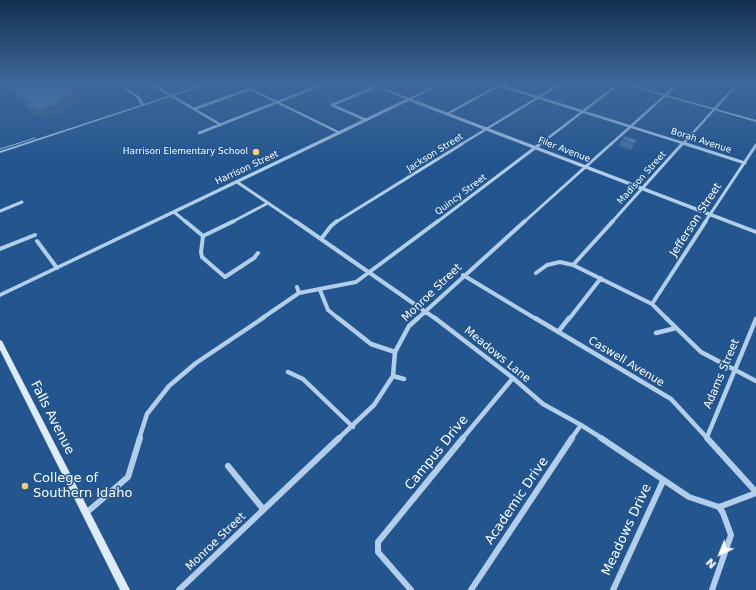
<!DOCTYPE html>
<style>
body{margin:0}
#map{position:relative;width:756px;height:590px;overflow:hidden;background:#23558e;font-family:"DejaVu Sans",sans-serif}
canvas{display:block}
.north{position:absolute;left:700px;top:534px;width:40px;height:40px;-webkit-text-stroke:3px #23558e;paint-order:stroke;rotate:223deg;font-size:11px;font-weight:700;line-height:16px;text-align:center;color:#fff}
.north::after{content:'';display:block;margin:auto;width:14px;height:18px;background:#fff;clip-path:polygon(50% 0,100% 100%,50% 72%,0 100%)}
</style>
<div id="map">
<canvas width="756" height="590"></canvas>
<div class="north">N</div>
</div>
<script>
const ctx = document.querySelector('canvas').getContext('2d');
ctx.lineJoin = 'round';
function shape(rows) {
  const path = new Path2D();
  for (const r of rows) {
    path.moveTo(r[0], r[1]);
    for (let i = 2; i < r.length; i += 2) path.lineTo(r[i], r[i + 1]);
  }
  return path;
}
function stroke(path, color, width, dash) {
  ctx.strokeStyle = color;
  ctx.lineWidth = width;
  ctx.lineCap = dash ? 'butt' : 'round';
  ctx.setLineDash(dash || []);
  ctx.stroke(path);
}
function fillPath(path, color) {
  ctx.fillStyle = color;
  ctx.fill(path, 'evenodd');
}
function write(font, color, halo, rows, align = 'center') {
  ctx.font = font + ' "DejaVu Sans",sans-serif';
  ctx.lineWidth = 3;
  ctx.setLineDash([]);
  ctx.textBaseline = 'middle';
  ctx.strokeStyle = halo;
  ctx.fillStyle = color;
  for (const [text, x, y, turn = 0] of rows) {
    ctx.save();
    ctx.translate(x, y);
    ctx.rotate((+turn || 0) * Math.PI / 180);
    ctx.textAlign = isNaN(turn) ? turn : align;
    if (halo) ctx.strokeText(text, 0, 0);
    ctx.fillText(text, 0, 0);
    ctx.restore();
  }
}
const stream = shape([
 [0,149,35,138]
]);
const minorFar4 = shape([
 [150,83,221,125],
 [492,83,689,145],
 [194,109,250,89,340,133],
 [447,114,503,83],
 [366,120,332,105,375,87],
 [199,133,326,83],
 [460,145,562,83],
 [539,145,620,83],
 [610,145,679,83],
 [682,145,738,83]
]);
const minorFar3 = shape([
 [686,144,745,163],
 [237,182,296,222],
 [0,211,22,202],
 [174,212,186,222],
 [232,222,268,203],
 [336,222,462,144],
 [437,222,540,144],
 [524,222,611,144],
 [612,222,682,144],
 [705,222,756,145]
]);
const minorFar2 = shape([
 [185,221,203,236,201,252,202,257,225,277,254,258,258,253],
 [295,221,436,319],
 [203,236,234,221],
 [321,239,331,226,337,221],
 [37,241,57,268],
 [0,249,35,235],
 [573,265,613,221],
 [536,273,547,265,560,262,573,265,652,304,667,319],
 [463,275,536,319],
 [297,287,299,293],
 [320,290,328,310,339,319],
 [652,304,706,221],
 [261,319,299,293,356,282,438,221],
 [417,319,525,221],
 [569,319,601,278]
]);
const minorFar1 = shape([
 [338,318,371,344,395,352],
 [435,318,513,378,543,404,581,425,603,439],
 [535,318,671,399,708,439],
 [666,318,701,352,756,381],
 [558,332,569,318],
 [656,333,676,328],
 [288,372,303,379,353,427],
 [393,376,404,379],
 [707,437,756,319],
 [139,439,147,414,169,386,196,363,263,318],
 [338,439,374,405,393,376,395,352,409,326,418,318],
 [462,439,513,378],
 [571,439,581,425]
]);
const minor = shape([
 [601,438,689,497,719,507,756,493],
 [707,438,756,492],
 [228,466,263,509],
 [86,513,128,477,140,438],
 [179,590,339,438],
 [411,590,378,552,378,542,463,438],
 [471,590,572,438],
 [613,590,663,481],
 [712,590,731,535,723,513,719,507]
]);
const tertiary = shape([
 [115,83,118,83,139,96,144,104,207,83,212,83,0,153,0,151,141,105,137,98,115,83],
 [365,83,369,83,409,98,440,83,444,83,412,99,756,230,756,234,409,101,0,297,0,293,406,99,365,83],
 [619,83,624,83,756,120,756,122,619,83],
 [744,83,749,83,756,85,756,87,744,83]
]);
const secondary = shape([
 [0,340,2,341,130,590,120,590,0,350,0,340]
]);
const wall = shape([
 [7,83,62,83,76,94,80,102,66,106,67,108,62,110,63,112,44,118,39,115,34,116,30,112,25,104,27,104,10,87],
 [622,139,637,140,634,146,631,150,619,146]
]);
const shadedWall = shape([
 [76,94,80,102,66,106,67,108,62,110,63,112,44,118,39,110,61,99],
 [34,107,39,115,34,116,29,108],
 [637,140,634,146,631,150,634,144]
]);
const building = shape([
 [8,83,62,83,76,94,61,99,63,100,56,102,58,104,39,110,34,107,29,108,25,104,30,103,8,83],
 [625,136,637,140,634,144,622,139,625,136]
]);
const markers = [
 [256,152,4,"#f7cd75"],
 [25,486,4,"#f7cd75"]
];
const farStreetnames = [
 ["Borah Avenue",701,141,18],
 ["Filer Avenue",564,150,21],
 ["Jackson Street",435,153,-32],
 ["Harrison Street",247,168,-25],
 ["Madison Street",642,178,-48],
 ["Quincy Street",461,195,-37]
];
const farPoinames = [
 ["Harrison Elementary School",248,152]
];
const streetNames = [
 ["Jefferson Street",696,220,-57],
 ["Monroe Street",432,293,-44],
 ["Meadows Lane",497,355,39],
 ["Caswell Avenue",626,362,31],
 ["Adams Street",722,374,-67],
 ["Monroe Street",216,542,-44]
];
const nearStreetnames = [
 ["Falls Avenue",52,418,63],
 ["Campus Drive",437,453,-51],
 ["Academic Drive",517,501,-56],
 ["Meadows Drive",627,530,-65]
];
const nearPoinames = [
 ["College of",33,479],
 ["Southern Idaho",33,494]
];
stroke(stream, '#a6c9ec', 1);
stroke(minorFar4, '#b2ceeb', 2.5);
stroke(minorFar3, '#b2ceeb', 3);
stroke(minorFar2, '#b2ceeb', 4);
stroke(minorFar1, '#b2ceeb', 4.5);
stroke(minor, '#b2ceeb', 6);
fillPath(tertiary, '#b2ceeb');
fillPath(secondary, '#deebf9');
fillPath(wall, '#456f9d');
fillPath(shadedWall, '#385a80');
fillPath(building, '#5081b7');
stroke(building, '#385a80', 1);
const sky = ctx.createLinearGradient(0, 0, 0, 166);
sky.addColorStop(0, '#132f4e');
sky.addColorStop(0.5, '#3f689b');
sky.addColorStop(1, '#3f689b00');
ctx.fillStyle = sky;
ctx.fillRect(0, 0, 756, 166);
for (const [x, y, r, color] of markers) {
  const dot = new Path2D();
  dot.arc(x, y, r, 0, 2 * Math.PI);
  ctx.fillStyle = color;
  ctx.fill(dot);
  stroke(dot, '#23558e', 1.5);
}
write('9px', '#fff', '#23558e', farStreetnames);
write('9px', '#fff', '#23558e', farPoinames, 'right');
write('11px', '#fff', '#23558e', streetNames);
write('13px', '#fff', '#23558e', nearStreetnames);
write('13px', '#fff', '#23558e', nearPoinames, 'left');
</script>
